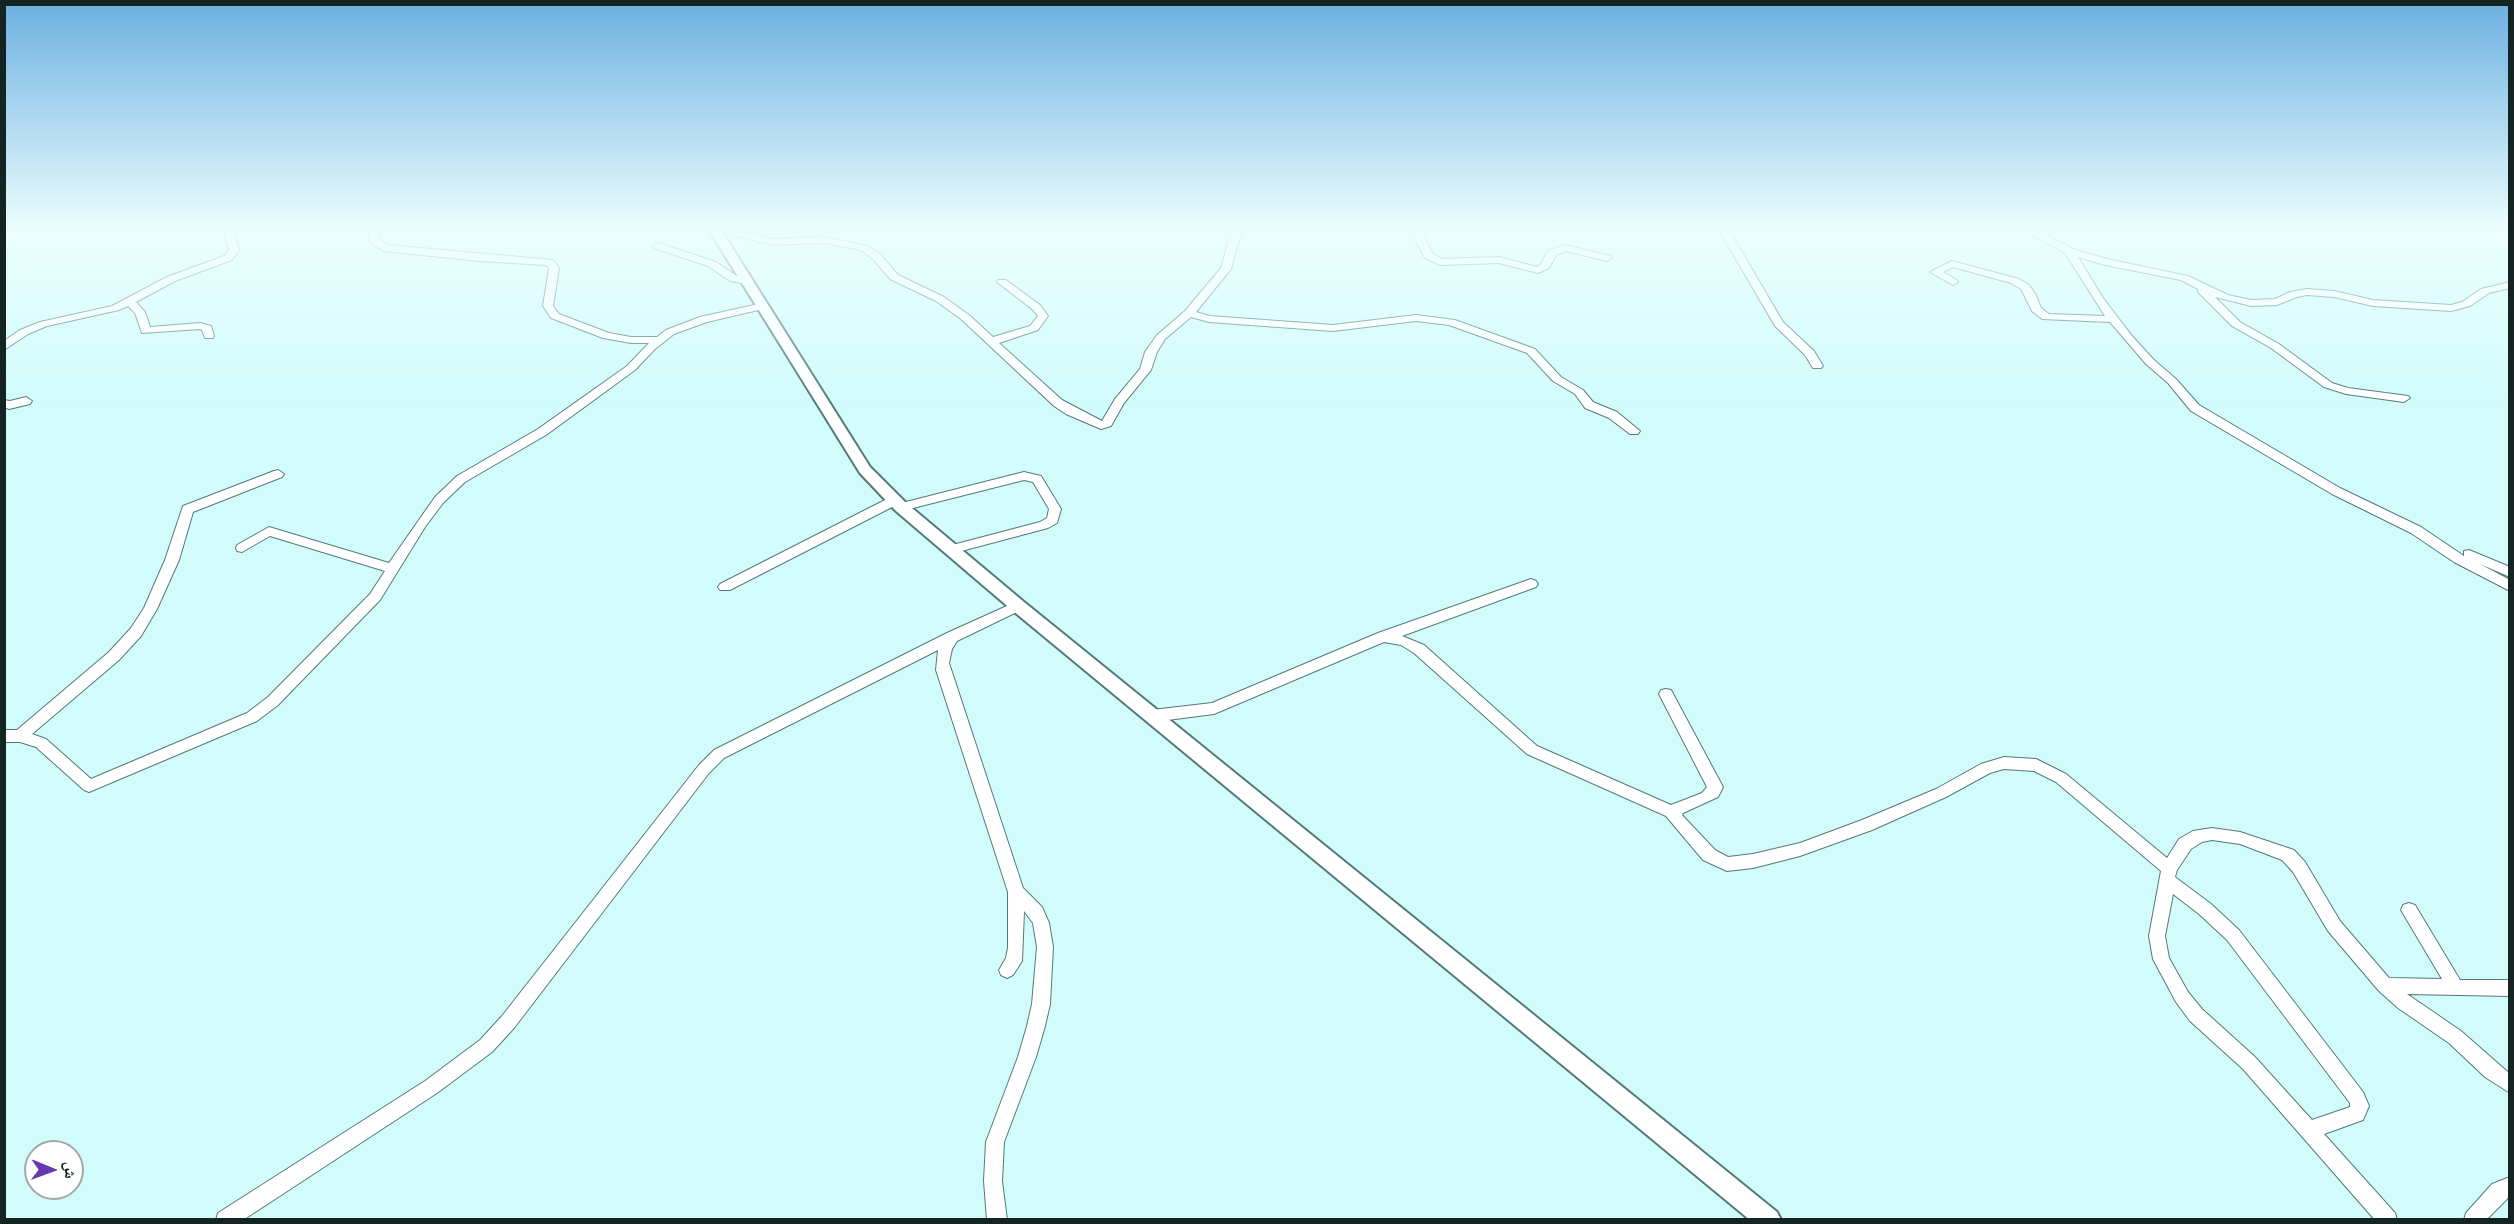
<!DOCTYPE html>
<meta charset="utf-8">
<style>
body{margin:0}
#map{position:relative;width:2514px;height:1224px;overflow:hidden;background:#d2fcfc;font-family:"Alegreya Sans","Noto Naskh Arabic",sans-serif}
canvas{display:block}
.frame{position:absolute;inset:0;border:6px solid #142423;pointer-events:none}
.north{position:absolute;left:24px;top:1140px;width:60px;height:60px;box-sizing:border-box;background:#fff;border:2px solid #a1a7a7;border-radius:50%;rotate:91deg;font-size:16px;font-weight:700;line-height:24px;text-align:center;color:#142423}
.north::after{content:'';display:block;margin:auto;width:21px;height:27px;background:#6738b0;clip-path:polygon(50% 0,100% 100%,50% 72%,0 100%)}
</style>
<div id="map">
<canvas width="2514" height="1224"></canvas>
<div class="frame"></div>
<div class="north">ش</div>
</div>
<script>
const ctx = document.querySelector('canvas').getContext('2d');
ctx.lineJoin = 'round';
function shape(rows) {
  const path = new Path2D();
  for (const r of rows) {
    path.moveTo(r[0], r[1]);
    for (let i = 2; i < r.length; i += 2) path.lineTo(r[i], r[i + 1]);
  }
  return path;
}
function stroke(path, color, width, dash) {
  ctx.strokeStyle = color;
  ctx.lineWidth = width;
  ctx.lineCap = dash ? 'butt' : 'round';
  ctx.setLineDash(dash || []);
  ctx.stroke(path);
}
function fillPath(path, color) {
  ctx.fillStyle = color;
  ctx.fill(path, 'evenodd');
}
const minor = shape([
 [224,230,234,230,239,250,232,260,175,281,136,302,145,312,150,327,200,323,211,326,214,336,213,338,205,338,202,330,200,329,142,333,135,313,128,306,119,310,47,326,28,334,4,350,4,341,20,330,40,322,112,306,167,277,224,256,229,250,224,230],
 [376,230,381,241,387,245,553,260,559,268,553,306,559,314,609,333,631,337,657,337,666,330,700,317,763,303,768,306,767,308,707,322,674,334,655,349,635,370,546,435,465,482,443,503,425,527,380,600,278,705,257,721,89,792,84,790,36,747,20,742,4,742,4,730,17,730,109,652,131,628,144,608,165,560,183,506,274,471,278,470,284,474,282,477,193,512,179,560,157,609,141,636,119,660,32,734,46,739,91,779,247,713,268,697,370,594,385,571,270,536,242,552,237,551,236,548,237,545,269,527,389,563,435,497,457,476,538,429,627,366,649,343,631,343,603,338,551,318,543,306,549,268,546,265,479,261,384,251,371,243,367,231,376,230],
 [710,230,730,230,773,239,824,237,868,246,881,255,898,275,944,297,969,315,993,337,1030,326,1038,316,1032,309,997,282,998,280,1006,280,1040,305,1048,316,1038,330,999,343,1062,400,1102,421,1115,399,1140,369,1145,352,1157,335,1185,311,1221,268,1229,240,1235,230,1245,230,1239,240,1231,269,1196,312,1210,316,1333,325,1416,315,1455,320,1535,349,1561,377,1583,390,1593,402,1617,412,1640,431,1638,434,1630,434,1609,418,1585,408,1575,394,1553,381,1527,353,1449,325,1416,321,1333,331,1209,322,1191,317,1165,339,1157,352,1151,370,1124,403,1111,426,1101,429,1066,414,1054,406,961,319,936,301,890,279,873,259,861,250,824,243,773,245,710,230],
 [1410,230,1420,230,1433,254,1442,259,1499,257,1537,267,1541,264,1548,251,1565,245,1611,256,1612,258,1607,261,1566,251,1556,255,1549,268,1538,273,1499,263,1440,265,1425,258,1410,230],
 [1719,230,1729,230,1783,322,1814,351,1823,366,1821,368,1813,368,1805,355,1775,326,1719,230],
 [2024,230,2037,230,2073,249,2107,259,2188,276,2228,295,2251,300,2275,299,2290,292,2307,289,2334,291,2373,300,2451,305,2462,302,2481,289,2510,282,2510,288,2489,293,2470,306,2451,311,2373,306,2334,297,2307,295,2297,297,2277,305,2251,306,2215,297,2240,322,2279,344,2332,383,2348,388,2408,396,2410,398,2404,402,2346,394,2324,387,2271,348,2232,326,2198,292,2198,289,2181,280,2105,265,2078,257,2103,298,2132,336,2154,360,2176,379,2199,405,2340,488,2421,527,2464,556,2464,551,2469,550,2510,567,2510,577,2480,564,2510,580,2510,591,2454,562,2411,533,2332,494,2191,411,2168,383,2146,364,2110,322,2042,319,2032,311,2021,289,2011,283,1953,267,1943,272,1957,280,1958,282,1953,285,1930,272,1952,261,2019,279,2029,285,2036,295,2041,308,2049,314,2105,316,2065,253,2024,230],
 [2503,230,2510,230,2510,234,2504,232,2503,230],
 [658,243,716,262,737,276,752,281,747,284,730,281,708,266,654,248,653,246,658,243],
 [26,397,32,401,30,404,9,409,4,407,4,400,10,401,26,397],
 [1024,472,1041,476,1061,509,1057,523,1048,528,950,554,944,550,945,547,1040,522,1047,518,1049,509,1033,482,1024,480,901,511,897,510,896,505,730,590,720,590,718,587,720,584,891,497,899,497,901,500,898,504,1024,472],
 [1531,579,1536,581,1538,584,1536,587,1402,636,1424,645,1537,746,1671,805,1702,793,1707,787,1659,694,1661,690,1666,689,1671,690,1723,787,1718,797,1683,813,1682,815,1715,850,1728,857,1753,854,1800,843,1862,820,1936,789,1981,764,2004,757,2036,759,2066,774,2167,858,2179,839,2193,831,2212,828,2240,832,2294,850,2305,862,2340,921,2389,978,2442,979,2401,910,2403,905,2409,903,2415,905,2460,980,2510,980,2510,996,2407,994,2461,1031,2510,1074,2510,1093,2485,1077,2449,1043,2398,1008,2379,991,2328,931,2293,872,2282,860,2240,844,2212,840,2202,842,2191,849,2177,870,2175,877,2211,904,2239,930,2363,1092,2369,1106,2363,1120,2324,1134,2395,1213,2397,1220,2375,1220,2243,1069,2190,1021,2176,1002,2153,959,2149,936,2161,871,2056,782,2034,771,2004,769,1990,773,1946,797,1872,830,1800,856,1753,868,1727,871,1703,860,1666,816,1527,754,1414,653,1401,645,1384,642,1214,714,1152,722,1147,720,1145,716,1147,712,1152,710,1212,703,1378,633,1531,579],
 [2173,894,2199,914,2227,940,2350,1103,2350,1107,2312,1120,2255,1057,2202,1009,2188,992,2169,958,2165,936,2173,894],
 [1018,601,1025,606,1023,609,957,641,952,649,949,663,1023,888,1042,907,1049,923,1053,947,1050,1004,1045,1026,1036,1057,1004,1142,1002,1181,1007,1220,987,1220,984,1181,986,1142,1018,1057,1027,1026,1032,1004,1037,947,1033,923,1024,911,1022,961,1013,975,1007,978,1001,975,999,970,1006,958,1008,948,1008,892,936,670,938,650,724,758,709,773,514,1028,492,1052,437,1093,243,1220,216,1220,218,1213,425,1081,480,1040,502,1016,699,765,714,750,947,633,1018,601],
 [2510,1177,2510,1196,2486,1220,2464,1220,2466,1213,2492,1184,2510,1177]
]);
const major = shape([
 [709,230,721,230,870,467,906,503,1024,602,1777,1212,1781,1220,1750,1220,1012,610,896,511,860,473,709,230]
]);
stroke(minor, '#537a79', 2);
stroke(major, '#537a79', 4);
fillPath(minor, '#fff');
fillPath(major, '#fff');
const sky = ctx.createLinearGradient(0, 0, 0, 401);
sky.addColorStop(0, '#6cafe1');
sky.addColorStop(0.57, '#ebfefe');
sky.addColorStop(1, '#ebfefe00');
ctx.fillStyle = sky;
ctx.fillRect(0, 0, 2514, 401);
</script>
